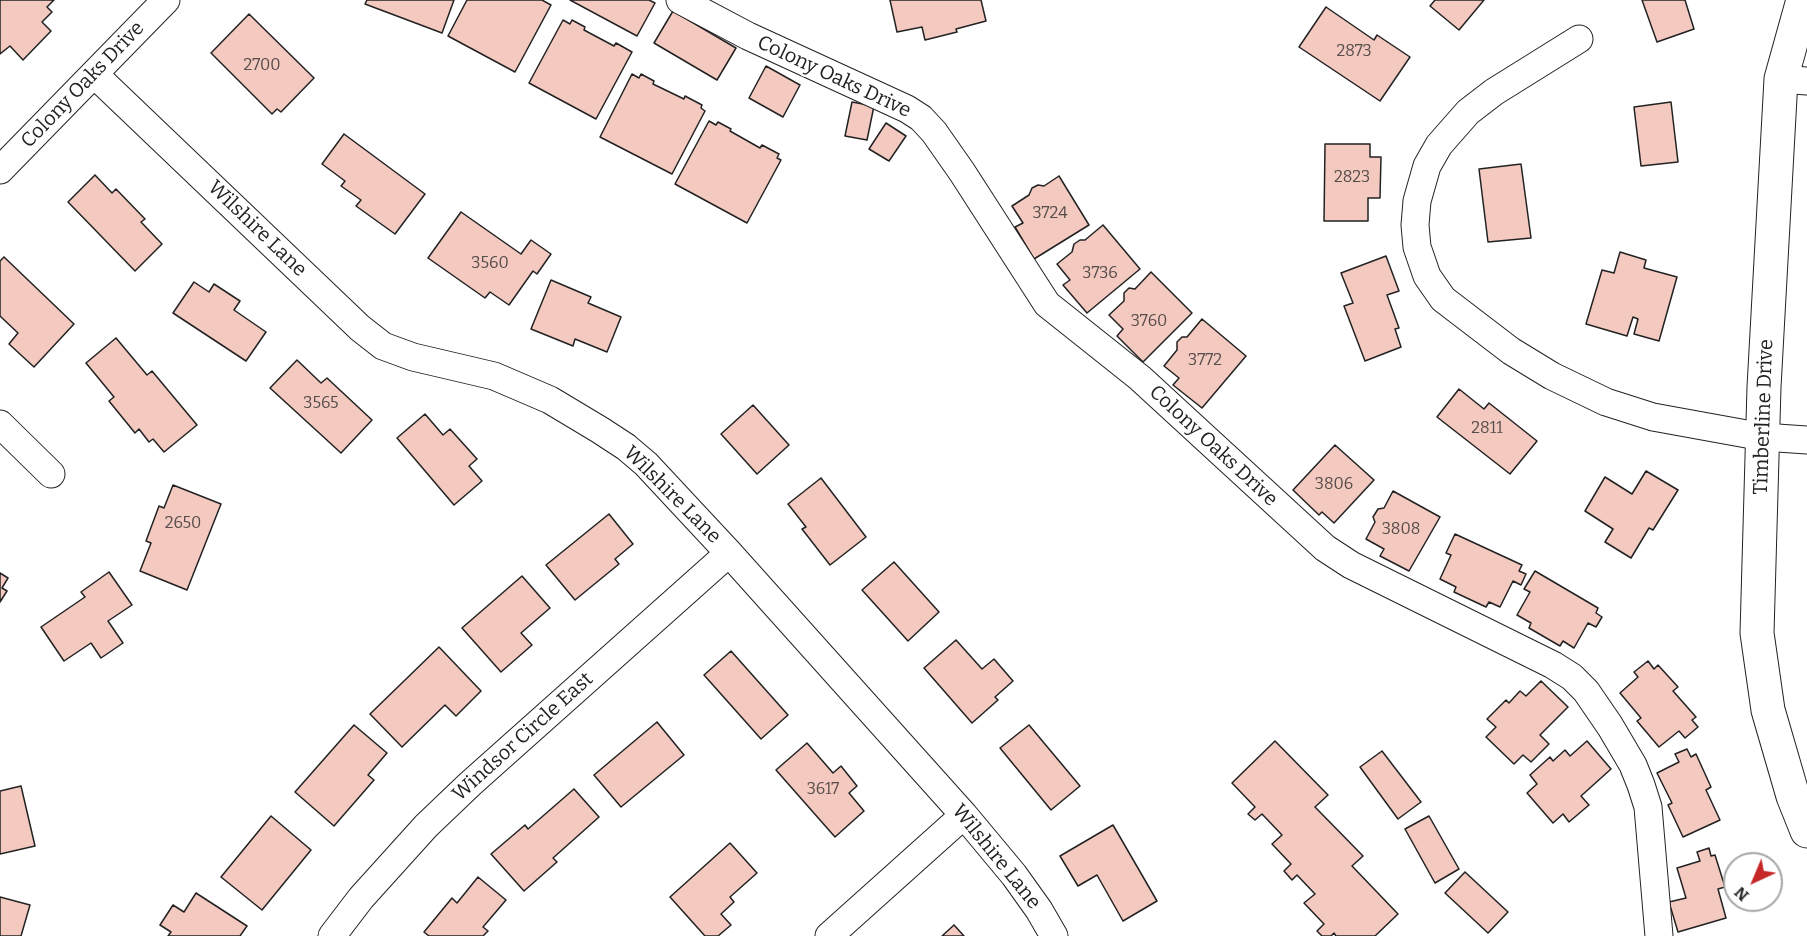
<!DOCTYPE html>
<style>
body{margin:0}
#map{position:relative;width:1807px;height:936px;overflow:hidden;background:#fff;font-family:Bitter,serif}
canvas{display:block}
.north{position:absolute;left:1723px;top:852px;width:60px;height:60px;box-sizing:border-box;background:#fff;border:2px solid #a7a7a7;border-radius:50%;rotate:224deg;font-size:16px;font-weight:700;line-height:24px;text-align:center;color:#222}
.north::after{content:'';display:block;margin:auto;width:21px;height:27px;background:#c62828;clip-path:polygon(50% 0,100% 100%,50% 72%,0 100%)}
</style>
<div id="map">
<canvas width="1807" height="936"></canvas>
<div class="north">N</div>
</div>
<script>
const ctx = document.querySelector('canvas').getContext('2d');
ctx.lineJoin = 'round';
function fillPath(path, color) {
  ctx.fillStyle = color;
  ctx.fill(path, 'evenodd');
}
function shape(rows) {
  const path = new Path2D();
  for (const r of rows) {
    path.moveTo(r[0], r[1]);
    for (let i = 2; i < r.length; i += 2) path.lineTo(r[i], r[i + 1]);
  }
  return path;
}
function stroke(path, color, width, dash) {
  ctx.strokeStyle = color;
  ctx.lineWidth = width;
  ctx.lineCap = dash ? 'butt' : 'round';
  ctx.setLineDash(dash || []);
  ctx.stroke(path);
}
function write(font, color, halo, rows, align = 'center') {
  ctx.font = font + ' Bitter,serif';
  ctx.lineWidth = 4.5;
  ctx.setLineDash([]);
  ctx.textBaseline = 'middle';
  ctx.strokeStyle = halo;
  ctx.fillStyle = color;
  for (const [text, x, y, turn = 0] of rows) {
    ctx.save();
    ctx.translate(x, y);
    ctx.rotate((+turn || 0) * Math.PI / 180);
    ctx.textAlign = isNaN(turn) ? turn : align;
    if (halo) ctx.strokeText(text, 0, 0);
    ctx.fillText(text, 0, 0);
    ctx.restore();
  }
}
const building = shape([
 [0,0,54,0,47,7,52,12,42,22,51,31,23,60,10,46,0,54,0,0],
 [367,0,454,0,442,33,365,4,367,0],
 [467,0,542,0,551,5,515,72,448,36,467,0],
 [570,0,649,0,655,3,637,36,570,0],
 [890,0,981,0,986,21,956,29,957,32,925,40,922,27,897,32,890,0],
 [1435,0,1484,0,1459,30,1430,6,1435,0],
 [1642,0,1685,0,1694,29,1657,42,1642,0],
 [1326,7,1374,40,1377,35,1410,57,1380,101,1299,47,1326,7],
 [673,11,736,48,717,80,654,43,673,11],
 [249,14,314,78,281,112,277,109,272,114,211,53,249,14],
 [563,20,570,24,572,20,585,27,584,30,614,46,616,43,632,52,596,119,529,83,563,20],
 [766,66,800,85,783,117,749,98,766,66],
 [632,74,639,78,641,74,654,81,653,84,684,99,685,96,702,105,701,108,705,111,672,174,600,137,632,74],
 [852,102,874,106,867,140,845,136,852,102],
 [1671,102,1678,162,1641,166,1634,107,1671,102],
 [709,121,716,125,718,122,731,129,730,131,760,148,762,145,779,154,777,158,781,160,747,223,675,184,709,121],
 [886,123,906,136,889,161,869,149,886,123],
 [344,134,425,194,395,234,356,206,361,200,341,186,345,181,322,164,344,134],
 [1325,144,1370,144,1370,157,1381,157,1380,198,1368,198,1368,221,1324,221,1325,144],
 [1521,164,1531,238,1488,242,1479,169,1521,164],
 [95,175,112,193,116,189,145,219,141,222,162,244,135,271,68,202,95,175],
 [1059,176,1089,225,1034,259,1015,227,1023,223,1012,206,1029,195,1032,188,1038,185,1044,186,1059,176],
 [461,212,521,254,531,240,551,254,537,274,533,271,509,305,490,292,485,298,428,258,461,212],
 [1103,225,1140,269,1087,313,1063,285,1070,280,1057,264,1072,252,1074,244,1080,240,1085,240,1103,225],
 [1620,252,1646,260,1644,268,1677,277,1659,341,1634,334,1638,319,1633,317,1627,336,1586,324,1602,270,1614,273,1620,252],
 [1386,256,1399,291,1387,295,1399,328,1395,329,1401,347,1365,361,1344,306,1353,303,1341,273,1386,256],
 [4,257,74,324,34,367,9,344,18,333,0,316,0,261,4,257],
 [1151,272,1192,313,1143,362,1117,336,1123,329,1109,315,1124,301,1124,293,1129,288,1135,289,1151,272],
 [551,280,591,297,588,303,621,317,607,352,575,339,573,346,531,329,551,280],
 [194,282,209,292,214,284,240,301,234,310,266,332,246,361,173,313,194,282],
 [1202,319,1246,356,1202,408,1173,385,1179,378,1164,366,1177,350,1177,342,1182,337,1187,337,1202,319],
 [116,338,147,375,152,371,197,425,164,452,153,439,149,442,139,429,135,433,109,401,114,397,86,363,116,338],
 [297,360,321,383,327,378,372,420,341,453,270,388,297,360],
 [1459,389,1484,409,1489,403,1537,441,1510,474,1437,417,1459,389],
 [753,405,789,445,757,474,721,434,753,405],
 [425,414,443,435,450,429,477,459,469,466,482,481,454,505,397,438,425,414],
 [1335,445,1374,480,1334,523,1322,512,1319,515,1293,490,1335,445],
 [1646,471,1678,490,1653,530,1649,528,1631,558,1605,542,1613,529,1585,511,1605,477,1632,494,1646,471],
 [821,478,866,537,830,565,802,529,806,527,788,504,821,478],
 [173,485,221,504,187,590,140,571,151,543,146,541,159,506,164,508,173,485],
 [1393,491,1440,517,1409,571,1380,556,1384,549,1366,539,1375,522,1373,517,1378,509,1384,508,1393,491],
 [609,514,633,544,615,559,619,564,575,600,546,565,609,514],
 [1455,534,1522,565,1519,571,1526,574,1521,585,1513,581,1500,607,1489,602,1486,607,1454,592,1456,587,1440,579,1451,555,1446,553,1455,534],
 [894,562,939,612,908,641,862,590,894,562],
 [1535,571,1598,608,1596,613,1602,617,1596,627,1588,623,1574,648,1563,641,1560,646,1529,628,1531,623,1517,615,1530,592,1524,589,1535,571],
 [109,572,132,605,108,621,123,643,101,658,91,643,64,661,41,627,85,597,81,592,109,572],
 [0,573,8,578,2,588,7,591,0,602,0,573],
 [522,576,550,608,521,633,532,645,501,672,462,628,522,576],
 [956,640,982,669,994,659,1013,681,995,697,998,700,972,723,924,668,956,640],
 [439,647,481,691,456,716,445,705,402,747,370,714,439,647],
 [731,651,788,715,761,739,704,675,731,651],
 [1648,661,1654,669,1658,665,1678,687,1673,691,1696,717,1692,720,1698,727,1685,738,1679,731,1659,747,1637,721,1641,718,1620,693,1638,677,1634,672,1648,661],
 [1541,681,1568,707,1540,735,1549,744,1531,762,1523,755,1514,764,1486,737,1496,727,1487,719,1506,700,1509,703,1520,691,1526,696,1541,681],
 [657,722,684,755,621,807,594,775,657,722],
 [354,725,387,753,368,775,374,780,334,826,295,792,354,725],
 [1029,725,1080,786,1051,810,1000,748,1029,725],
 [1275,741,1328,795,1315,807,1363,856,1352,866,1398,914,1375,936,1336,936,1334,933,1331,936,1322,936,1317,931,1324,924,1304,903,1315,894,1297,875,1292,880,1284,871,1291,864,1272,844,1282,835,1262,814,1255,820,1248,814,1255,807,1232,783,1275,741],
 [1587,741,1611,769,1581,796,1589,805,1569,822,1563,814,1553,823,1527,793,1537,784,1530,775,1550,757,1553,761,1565,750,1570,756,1587,741],
 [807,743,833,773,841,766,857,786,849,793,864,811,835,837,776,770,807,743],
 [1687,749,1691,757,1696,754,1711,787,1706,790,1720,820,1683,837,1668,805,1672,803,1657,773,1679,762,1675,754,1687,749],
 [1382,751,1421,802,1398,819,1360,767,1382,751],
 [21,786,35,846,0,854,0,791,21,786],
 [574,789,599,817,553,858,557,862,524,891,491,854,525,825,528,829,574,789],
 [271,816,311,850,262,910,221,877,271,816],
 [1429,816,1459,869,1435,883,1405,829,1429,816],
 [1113,825,1157,901,1123,921,1097,875,1078,886,1060,856,1113,825],
 [730,843,757,873,730,897,734,902,721,914,731,925,718,936,705,936,670,897,730,843],
 [1709,848,1711,856,1715,855,1725,887,1718,889,1726,918,1678,932,1669,902,1686,898,1677,868,1700,861,1697,852,1709,848],
 [1465,872,1508,912,1488,933,1445,893,1465,872],
 [478,877,506,900,483,927,488,931,483,936,429,936,424,932,452,898,457,903,478,877],
 [196,893,247,926,240,936,168,936,171,932,160,925,173,905,184,912,196,893],
 [0,897,30,905,21,936,0,936,0,897],
 [954,925,964,936,942,936,954,925]
]);
const street = shape([
 [680,0,748,36,907,109,921,118,934,132,962,172,1047,304,1140,378,1325,548,1351,565,1553,665,1572,677,1586,691,1610,726,1633,765,1641,785,1648,807,1659,936],
 [1579,39,1494,92,1468,112,1439,145,1427,166,1417,201,1415,225,1417,247,1427,276,1443,299,1511,351,1552,376,1606,402,1653,417,1763,437,1807,440],
 [94,74,360,328,383,346,413,357,494,376,550,400,600,430,626,447,646,464,729,553,964,815,1014,875,1039,910,1054,936],
 [1781,79,1807,81],
 [0,170,166,0],
 [0,424,51,474],
 [332,936,361,898,426,826,470,784,729,553],
 [829,936,964,815]
]);
const secondary = shape([
 [1803,0,1781,79,1764,387,1757,633,1768,710,1793,796,1807,831]
]);
const numberNames = [
 ["2873",1354,52],
 ["2700",262,66],
 ["2823",1352,178],
 ["3724",1050,214],
 ["3560",490,264],
 ["3736",1100,274],
 ["3760",1149,322],
 ["3772",1205,361],
 ["3565",321,404],
 ["2811",1487,429],
 ["3806",1334,485],
 ["2650",183,524],
 ["3808",1401,530],
 ["3617",823,790]
];
const streetNames = [
 ["Colony Oaks Drive",834,77,25],
 ["Colony Oaks Drive",83,85,-46],
 ["Wilshire Lane",257,229,44],
 ["Timberline Drive",1764,417,-88],
 ["Colony Oaks Drive",1213,446,43],
 ["Wilshire Lane",672,495,45],
 ["Windsor Circle East",523,737,-42],
 ["Wilshire Lane",996,857,51]
];
fillPath(building, '#f3c9c0');
stroke(building, '#222', 1.5);
stroke(street, '#222', 29);
stroke(secondary, '#222', 35);
stroke(street, '#fff', 27);
stroke(secondary, '#fff', 33);
write('16px', '#564c4a', null, numberNames);
write('20px', '#222', '#fff', streetNames);
</script>
